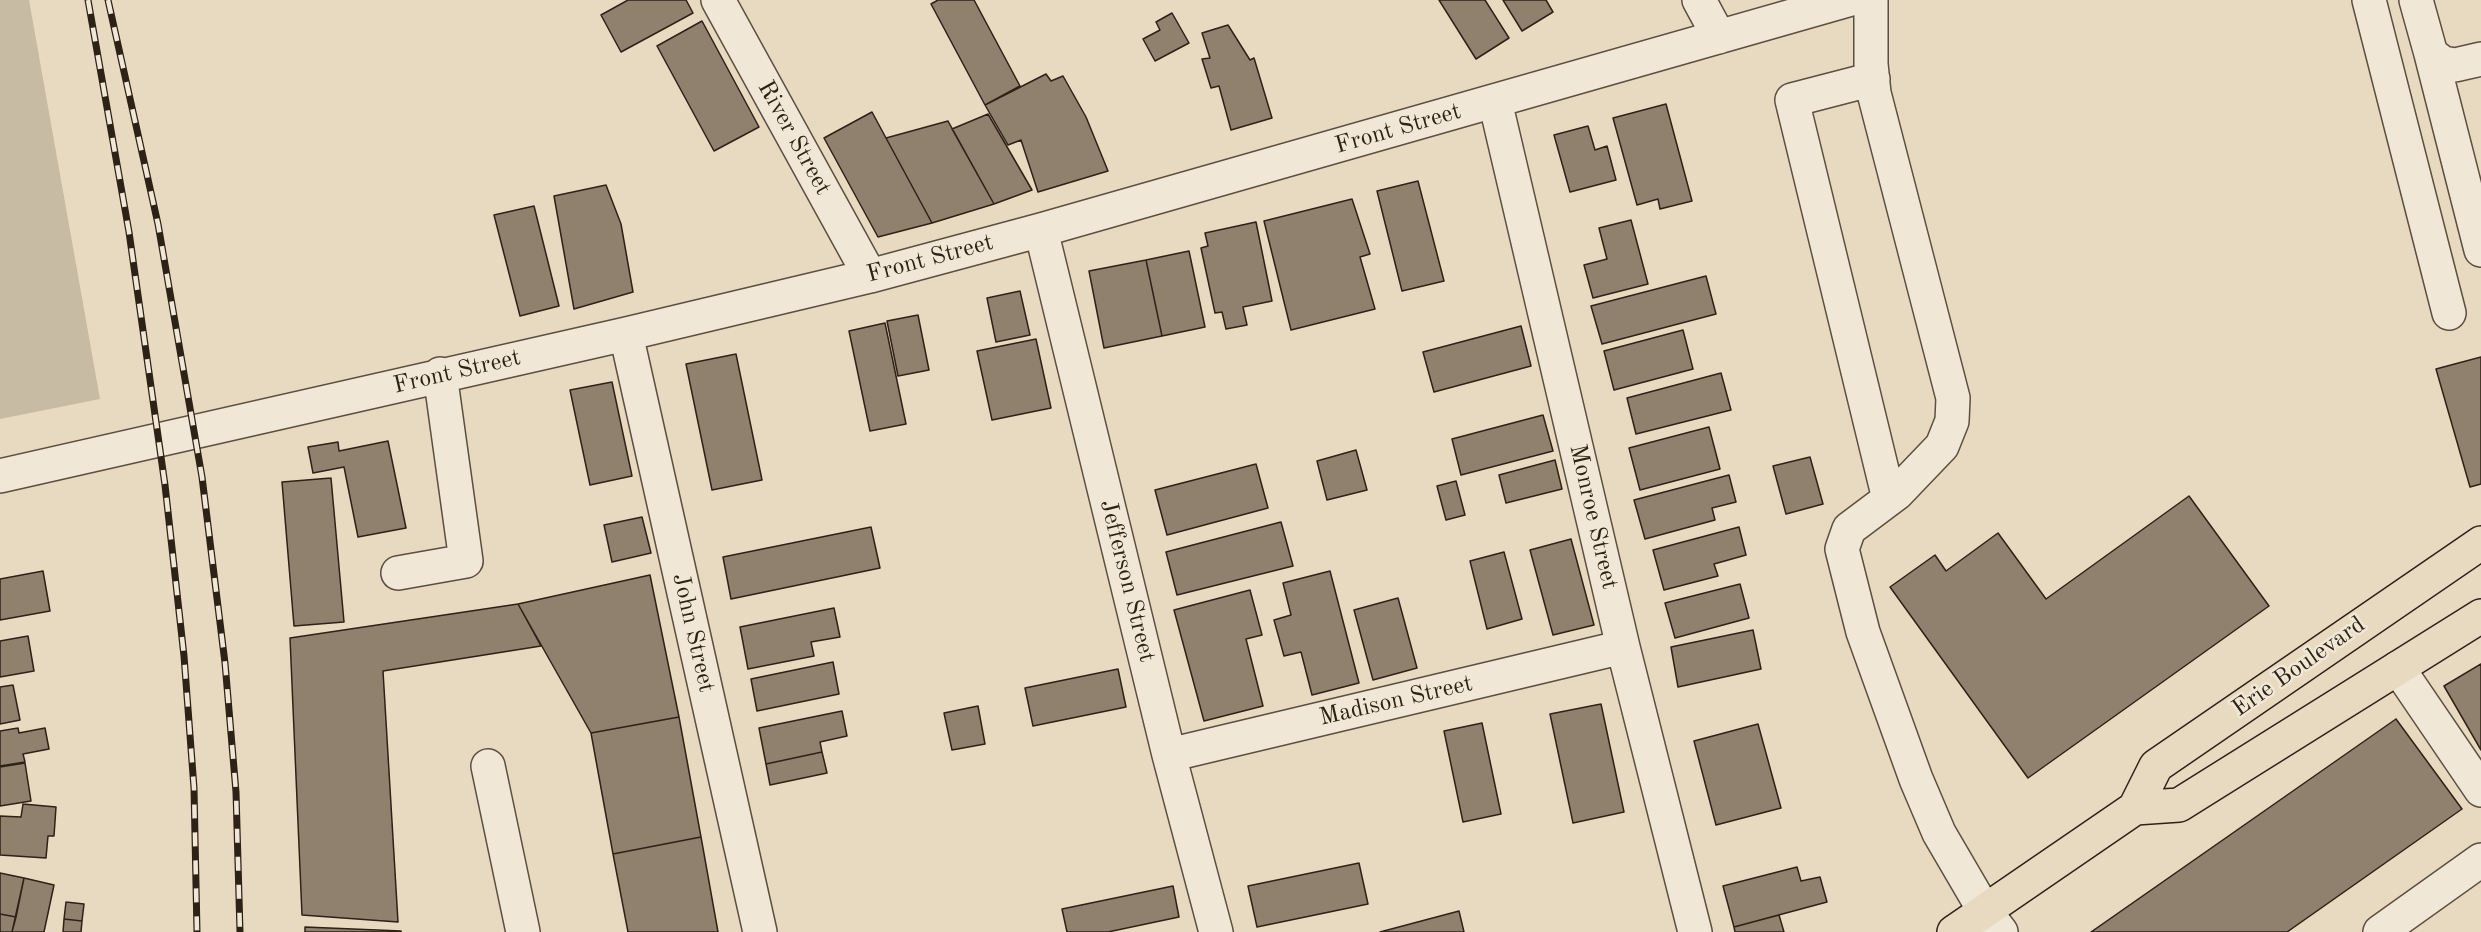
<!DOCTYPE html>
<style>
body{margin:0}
canvas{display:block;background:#e8dac0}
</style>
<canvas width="2481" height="932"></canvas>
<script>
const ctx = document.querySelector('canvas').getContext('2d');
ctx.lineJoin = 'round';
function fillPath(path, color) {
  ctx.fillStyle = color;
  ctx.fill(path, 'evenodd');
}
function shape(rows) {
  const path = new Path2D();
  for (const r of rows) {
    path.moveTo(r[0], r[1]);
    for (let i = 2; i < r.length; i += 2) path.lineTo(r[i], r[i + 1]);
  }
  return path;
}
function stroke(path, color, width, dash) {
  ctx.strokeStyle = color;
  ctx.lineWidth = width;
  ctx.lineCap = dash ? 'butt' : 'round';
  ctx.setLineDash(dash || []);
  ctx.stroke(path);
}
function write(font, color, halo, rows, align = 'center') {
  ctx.font = font + ' "Old Standard TT",serif';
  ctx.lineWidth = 5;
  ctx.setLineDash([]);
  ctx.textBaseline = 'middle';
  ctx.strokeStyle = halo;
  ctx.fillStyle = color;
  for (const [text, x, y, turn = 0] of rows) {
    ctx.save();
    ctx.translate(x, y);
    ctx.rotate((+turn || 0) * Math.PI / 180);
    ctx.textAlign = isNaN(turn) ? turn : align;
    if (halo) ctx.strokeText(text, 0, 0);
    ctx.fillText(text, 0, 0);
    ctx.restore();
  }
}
const green = shape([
 [0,0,29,0,100,399,0,419]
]);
const building = shape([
 [628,0,686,0,693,13,621,52,601,15,628,0],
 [938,0,974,0,1020,86,985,105,931,4,938,0],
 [1439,0,1485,0,1509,38,1476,59,1439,0],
 [1503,0,1546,0,1553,12,1522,31,1503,0],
 [1172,13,1189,43,1155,61,1143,39,1160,30,1156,22,1172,13],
 [702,21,759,127,714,151,657,46,702,21],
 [1228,25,1250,60,1254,58,1272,118,1231,130,1219,86,1211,88,1202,59,1210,58,1202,33,1228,25],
 [1046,74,1051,81,1063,76,1086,117,1108,171,1038,192,1021,140,1008,145,985,105,1046,74],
 [1666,104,1692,201,1660,209,1658,199,1637,205,1613,118,1666,104],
 [872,112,886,138,932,223,878,237,824,138,872,112],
 [988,114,1032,190,994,204,952,129,988,114],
 [948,121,994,204,932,223,886,138,948,121],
 [1588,126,1595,150,1607,146,1616,180,1570,192,1554,135,1588,126],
 [1418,181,1444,281,1402,291,1377,191,1418,181],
 [606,185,621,224,633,292,574,309,554,196,606,185],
 [1352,199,1370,254,1360,257,1375,309,1291,330,1264,221,1352,199],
 [534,206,559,306,520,316,494,215,534,206],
 [1631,220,1648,284,1593,298,1584,265,1607,259,1599,228,1631,220],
 [1256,222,1272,301,1243,307,1247,325,1226,329,1222,312,1215,313,1201,248,1208,246,1205,233,1256,222],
 [1189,251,1205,327,1162,336,1146,260,1189,251],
 [1146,260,1162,336,1104,348,1089,271,1146,260],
 [1706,276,1716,314,1602,344,1591,306,1706,276],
 [1020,291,1030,335,996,342,987,298,1020,291],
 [918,315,929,370,898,376,887,321,918,315],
 [885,323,906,424,870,431,849,331,885,323],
 [1521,326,1531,366,1434,392,1423,352,1521,326],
 [1683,330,1693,369,1614,390,1604,351,1683,330],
 [1036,339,1051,408,992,420,977,351,1036,339],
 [736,354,762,480,712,490,686,364,736,354],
 [2481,357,2481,484,2470,487,2436,369,2481,357],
 [1721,373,1731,410,1636,434,1627,398,1721,373],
 [612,382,632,476,590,485,570,390,612,382],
 [1543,415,1553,451,1461,475,1452,439,1543,415],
 [1709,427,1720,469,1640,490,1629,448,1709,427],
 [388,441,406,528,358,537,344,467,313,473,308,447,338,442,339,451,388,441],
 [1356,450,1367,490,1327,500,1317,461,1356,450],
 [1810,457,1823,504,1786,514,1773,466,1810,457],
 [1555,460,1562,489,1506,503,1499,475,1555,460],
 [1256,464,1268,508,1167,535,1155,490,1256,464],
 [1729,475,1736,502,1712,508,1715,520,1645,539,1634,500,1729,475],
 [331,478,344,622,294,626,282,482,331,478],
 [1456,481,1465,515,1446,520,1437,486,1456,481],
 [2189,496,2269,606,2028,778,1890,587,1935,555,1946,571,1998,533,2046,599,2189,496],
 [642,517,651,553,612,562,604,525,642,517],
 [1281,522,1293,566,1177,595,1166,552,1281,522],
 [871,527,880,568,731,599,723,557,871,527],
 [1739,527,1746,555,1714,564,1718,576,1664,590,1653,550,1739,527],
 [1571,539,1594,625,1553,635,1530,550,1571,539],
 [1504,552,1522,619,1487,629,1470,561,1504,552],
 [43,571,50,611,0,620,0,579,43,571],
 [1330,571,1359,683,1312,695,1301,652,1284,656,1274,620,1291,615,1283,583,1330,571],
 [650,575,679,717,591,733,518,604,650,575],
 [1740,584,1749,618,1675,638,1665,603,1740,584],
 [1250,590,1262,635,1246,639,1263,706,1204,721,1174,610,1250,590],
 [1398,598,1417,668,1373,680,1354,610,1398,598],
 [518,604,541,646,383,671,398,922,302,915,290,638,518,604],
 [834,608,840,637,811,642,814,656,748,669,740,627,834,608],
 [1753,630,1761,669,1678,687,1671,647,1753,630],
 [28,636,34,671,0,677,0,641,28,636],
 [833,662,839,694,757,711,751,679,833,662],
 [2481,664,2481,750,2444,686,2481,664],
 [1118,669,1126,707,1033,726,1025,688,1118,669],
 [13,685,20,720,0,724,0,687,13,685],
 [1601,704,1624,812,1573,823,1550,714,1601,704],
 [978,706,985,744,952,750,944,713,978,706],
 [842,711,847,736,820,742,822,752,766,764,759,728,842,711],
 [679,717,701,837,613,854,591,733,679,717],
 [2396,719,2462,809,2287,932,2091,932,2396,719],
 [1482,723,1501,814,1463,822,1444,731,1482,723],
 [1758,724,1781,808,1716,825,1694,741,1758,724],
 [18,728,19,733,45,728,49,749,23,754,25,762,0,766,0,731,18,728],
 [822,752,827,773,770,785,766,764,822,752],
 [25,763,31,801,0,806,0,767,25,763],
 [23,804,56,807,54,836,48,836,46,858,0,855,0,816,21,817,23,804],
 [701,837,718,932,628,932,613,854,701,837],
 [1359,863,1368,904,1257,927,1248,886,1359,863],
 [1797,867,1801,881,1820,877,1827,902,1734,927,1723,886,1797,867],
 [0,873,24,878,16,917,0,914,0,873],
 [24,878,54,885,44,932,12,932,24,878],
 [1173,886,1179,917,1108,932,1067,932,1062,909,1173,886],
 [66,902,84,904,82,921,64,919,66,902],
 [1459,911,1464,932,1380,932,1459,911],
 [0,914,16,917,12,932,0,932,0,914],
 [1779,915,1784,932,1735,932,1734,927,1779,915],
 [64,919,82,921,81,932,63,932,64,919],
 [305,927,401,931,401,932,305,932,305,927]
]);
const minor = shape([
 [718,0,870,276],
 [1699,0,1719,37],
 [1871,0,1871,64,1874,93,1953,398,1952,421,1942,446,1897,493,1849,529,1842,549,1863,632,1916,779,1939,833,1984,910,2001,932],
 [2369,0,2449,313],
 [2416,0,2431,54,2443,63,2455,65,2481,59],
 [2431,54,2481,250],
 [1873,79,1792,100,1889,499],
 [1495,101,1623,647,1695,932],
 [1041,230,1169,755,1216,932],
 [626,334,760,932],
 [0,476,626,334,870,276,1041,230,1848,0],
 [398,573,466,561,440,374],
 [2398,668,2481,790],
 [1169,755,1623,647],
 [488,766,523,932],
 [2380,932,2481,860]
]);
const highway = shape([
 [2135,808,2156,766,2481,543],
 [1954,932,2135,808,2179,805,2481,616]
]);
const rail = shape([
 [88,0,129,232,165,485,184,656,194,788,197,932],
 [108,0,158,224,202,477,225,663,236,792,240,932]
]);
const streetNames = [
 ["Front Street",1398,129,-16],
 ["River Street",794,138,61],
 ["Front Street",930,259,-15],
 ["Front Street",457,372,-13],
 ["Monroe Street",1593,517,77],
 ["Jefferson Street",1127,581,76],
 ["John Street",693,633,77],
 ["Erie Boulevard",2299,667,-35],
 ["Madison Street",1396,701,-13]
];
fillPath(green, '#c8bba3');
fillPath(building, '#8f816e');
stroke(building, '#2e2116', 1.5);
stroke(minor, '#5c4f40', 36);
stroke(highway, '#2e2116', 36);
stroke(minor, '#f0e7d6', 33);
stroke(highway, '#e8dac0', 33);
stroke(rail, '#2e2116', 7);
stroke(rail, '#f0e7d6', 4.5, [14]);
write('24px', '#2e2116', '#f0e7d6', streetNames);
</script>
